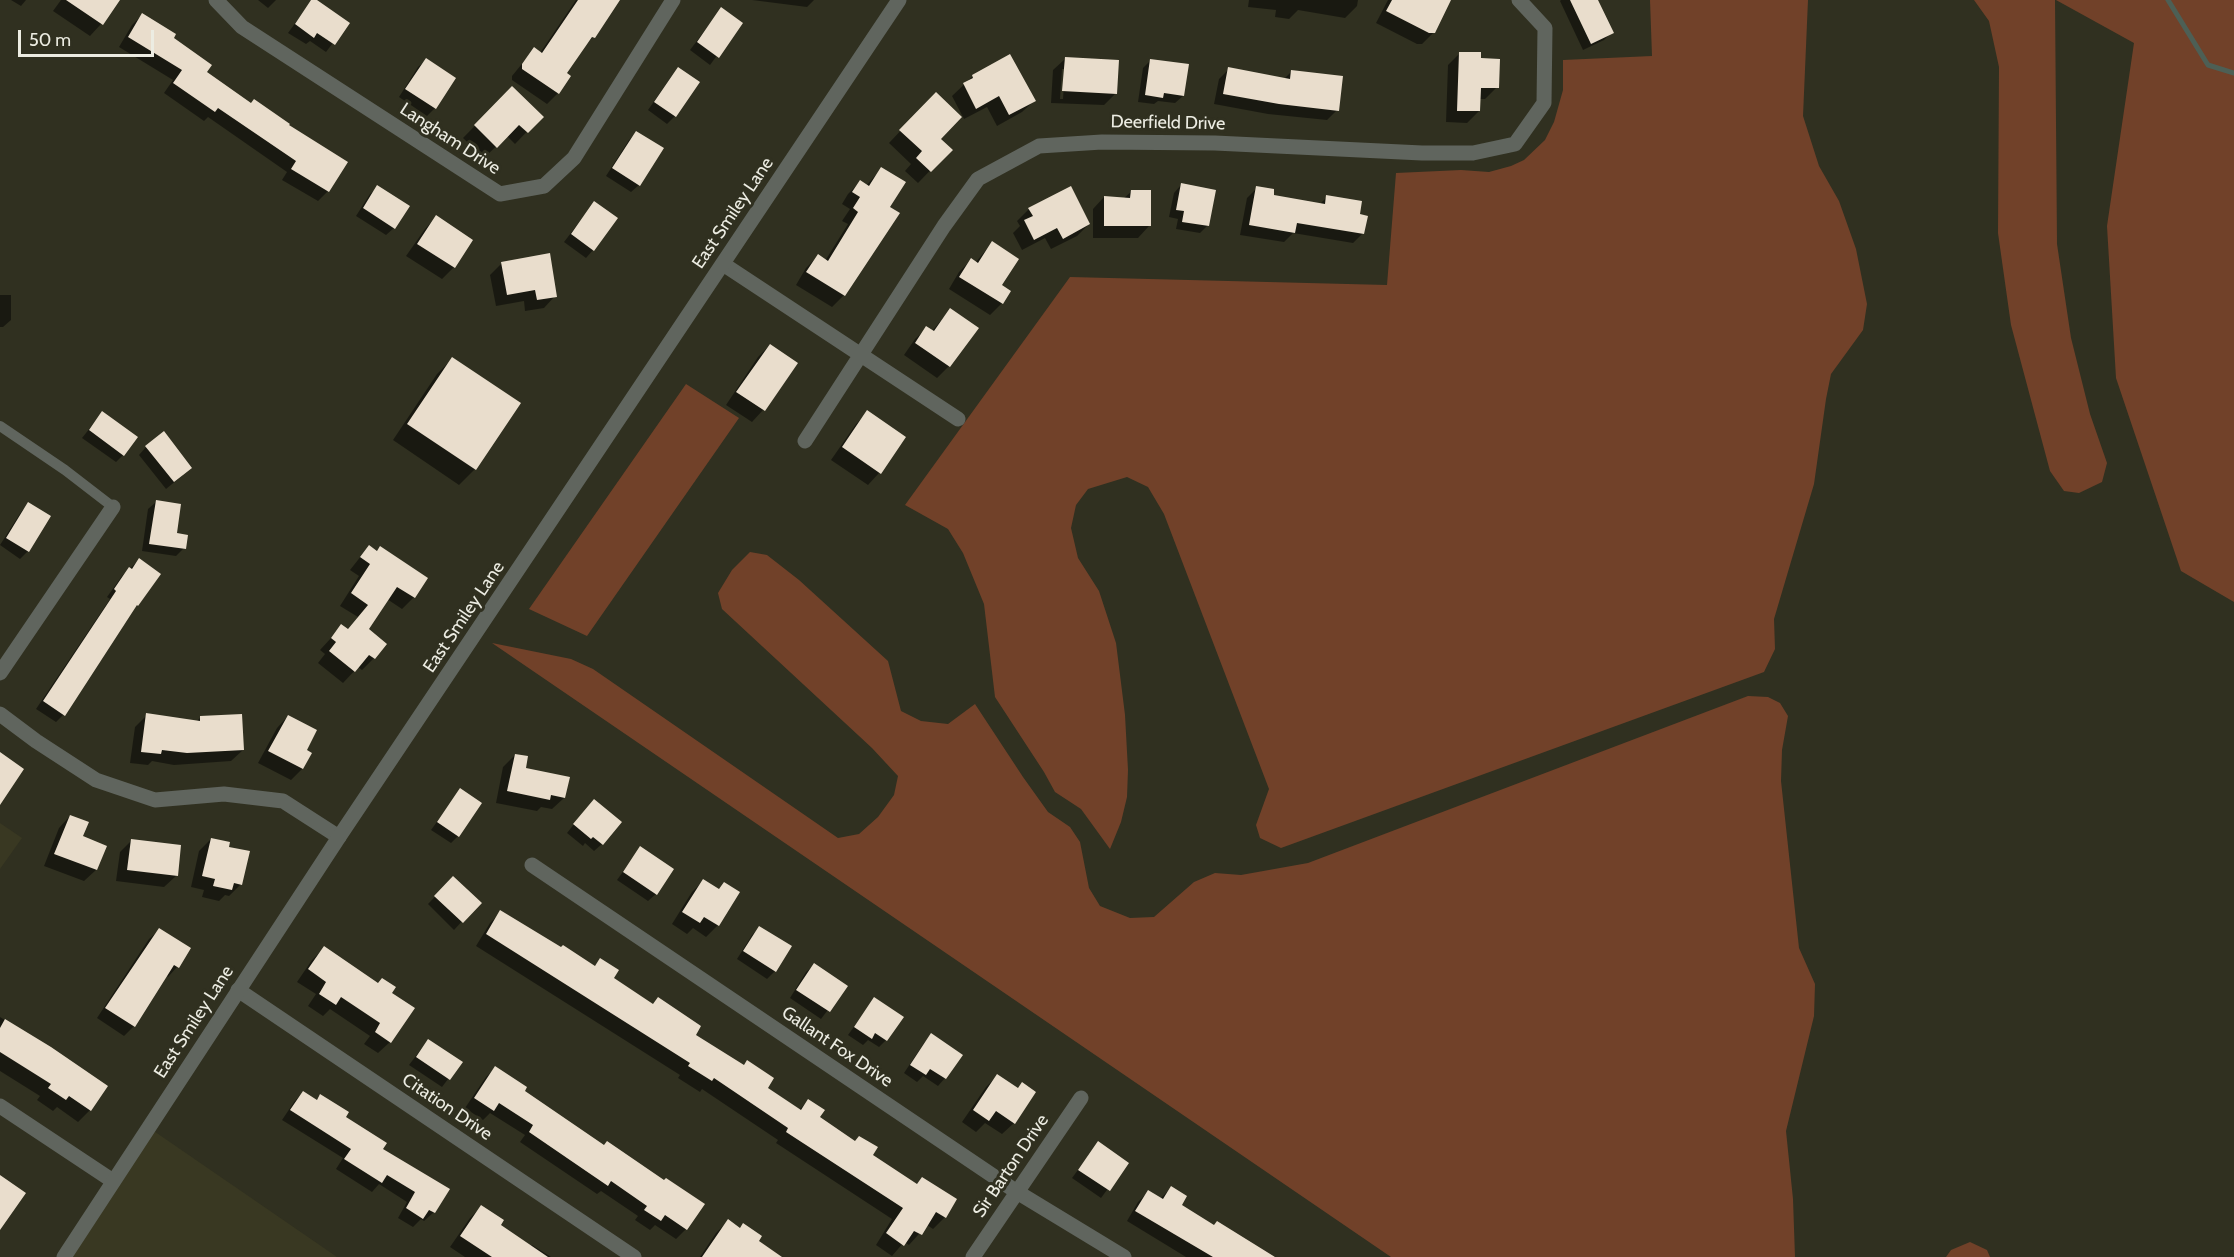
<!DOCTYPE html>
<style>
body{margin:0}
#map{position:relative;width:2234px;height:1257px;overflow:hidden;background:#303020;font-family:Cabin,sans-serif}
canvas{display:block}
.scale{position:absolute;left:18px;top:30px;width:136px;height:27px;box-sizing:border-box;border:3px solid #ecece2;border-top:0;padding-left:8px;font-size:18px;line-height:21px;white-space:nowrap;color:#ecece2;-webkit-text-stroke:4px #303020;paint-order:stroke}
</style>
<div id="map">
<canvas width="2234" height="1257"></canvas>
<div class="scale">50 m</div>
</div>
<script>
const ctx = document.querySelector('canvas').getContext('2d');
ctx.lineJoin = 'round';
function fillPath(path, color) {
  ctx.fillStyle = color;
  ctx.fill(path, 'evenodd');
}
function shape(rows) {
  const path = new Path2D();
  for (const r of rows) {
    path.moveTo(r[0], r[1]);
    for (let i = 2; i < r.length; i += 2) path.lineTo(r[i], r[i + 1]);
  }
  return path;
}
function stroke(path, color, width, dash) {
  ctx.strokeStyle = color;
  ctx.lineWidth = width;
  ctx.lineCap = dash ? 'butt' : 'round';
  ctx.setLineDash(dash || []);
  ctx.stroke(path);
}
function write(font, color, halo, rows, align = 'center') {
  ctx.font = font + ' Cabin,sans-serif';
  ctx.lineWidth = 6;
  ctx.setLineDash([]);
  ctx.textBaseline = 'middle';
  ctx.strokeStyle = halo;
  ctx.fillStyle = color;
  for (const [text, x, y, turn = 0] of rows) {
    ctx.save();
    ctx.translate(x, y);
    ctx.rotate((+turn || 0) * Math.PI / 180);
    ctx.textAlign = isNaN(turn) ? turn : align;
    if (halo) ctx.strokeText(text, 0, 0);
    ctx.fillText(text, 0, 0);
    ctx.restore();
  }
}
const built = shape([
 [0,823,22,838,0,869],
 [148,1127,337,1257,68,1257]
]);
const green = shape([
 [1650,0,1808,0,1803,116,1819,166,1839,201,1856,249,1867,304,1863,330,1831,374,1826,399,1814,484,1774,619,1775,649,1764,672,1281,848,1260,838,1256,825,1269,789,1164,514,1148,487,1127,477,1088,489,1076,505,1071,528,1078,558,1099,591,1116,643,1125,715,1128,770,1127,797,1121,822,1110,849,1081,809,1055,792,1044,772,995,697,984,604,963,553,948,529,905,505,1070,277,1387,285,1396,173,1461,170,1489,172,1511,166,1524,160,1545,140,1554,122,1563,90,1563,60,1652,56],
 [1974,0,2055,0,2057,244,2071,338,2090,414,2107,463,2102,482,2079,493,2064,491,2050,471,2011,325,1998,233,1999,67,1989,21],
 [2056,0,2234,0,2234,602,2181,571,2116,378,2107,226,2134,43],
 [686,384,739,418,587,636,529,609],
 [750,552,767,555,799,580,888,661,901,711,921,721,948,724,975,704,1023,777,1048,812,1070,827,1080,842,1089,888,1100,906,1130,918,1154,917,1194,882,1215,873,1241,875,1308,863,1748,696,1768,697,1780,703,1788,716,1782,750,1781,781,1799,948,1815,984,1814,1016,1786,1131,1793,1199,1795,1257,1391,1257,492,643,571,659,593,669,838,838,859,834,878,817,894,795,898,776,872,748,722,609,718,593,732,570],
 [1970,1242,1987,1250,1990,1257,1946,1257,1951,1250]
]);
const shadow = shape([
 [11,0,26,0,21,6],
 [61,0,118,0,101,24,90,36,53,11],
 [258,0,276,0,268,8],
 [312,0,348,23,326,52,310,41,306,44,288,33],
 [576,0,618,0,593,37,583,48,565,73,569,77,558,93,547,104,512,80,512,76,534,49,540,53],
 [752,0,814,0,807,7],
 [1249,0,1358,0,1357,6,1345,18,1298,10,1289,19,1275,17,1276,10,1248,7],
 [1388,0,1445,0,1434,32,1422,44,1417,44,1376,23],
 [1561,0,1597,0,1612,32,1604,40,1583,50,1560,1],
 [721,9,741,23,710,65,690,50],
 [142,15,205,72,251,104,346,162,327,192,318,201,282,180,287,172,208,117,204,121,164,93,173,80,119,47,132,25],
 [1460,53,1480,60,1497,87,1485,99,1479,99,1479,111,1467,123,1446,122,1448,65],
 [1065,59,1115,94,1104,105,1051,103,1053,70],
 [1062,69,1065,69,1063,99,1060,99],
 [426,60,454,79,435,108,427,116,399,97,418,67],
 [1151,60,1183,96,1175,103,1158,101,1154,104,1138,102,1143,68],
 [678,69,675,116,667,124,648,110,671,77],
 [1229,69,1284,79,1291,72,1337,110,1327,120,1268,114,1214,104,1219,79],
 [973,76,1034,101,1022,112,997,126,987,107,964,119,952,96],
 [512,88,541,117,515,144,507,136,484,158,463,138],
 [924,106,939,139,950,150,918,183,905,171,911,164,889,143],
 [636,133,639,185,631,192,606,176,629,140],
 [881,169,888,207,844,295,832,307,796,285,806,268,818,256,825,261,848,224,842,221,850,209,842,204,848,194,860,182,866,186],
 [1181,185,1208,225,1200,233,1176,229,1178,219,1169,217,1174,193],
 [378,187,394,228,386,235,356,216,370,194],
 [1257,188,1272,196,1319,205,1327,197,1358,216,1363,233,1353,243,1293,233,1284,242,1240,235,1247,198],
 [1132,191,1149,226,1138,238,1093,238,1093,209,1104,197,1123,199],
 [594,203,593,250,586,258,564,242],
 [1029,209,1089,224,1077,236,1051,249,1045,238,1022,250,1013,233,1020,226,1017,221],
 [436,217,471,241,454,267,442,279,406,256,425,229],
 [992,243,1000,286,1009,291,1002,303,990,315,949,289,959,272,971,260,975,263],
 [502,263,555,296,544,308,525,311,524,301,496,306,490,275],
 [0,295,11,295,11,320,3,327,0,327],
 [950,310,949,366,937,378,904,355,915,339,927,328,932,331],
 [770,345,796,363,763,410,752,422,726,405,758,357],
 [452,359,475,469,459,485,393,440,437,374],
 [868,412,904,438,879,473,868,485,831,460,856,424],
 [102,413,123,455,116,462,82,438],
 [146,447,183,475,166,489,139,455],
 [156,502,184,548,176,556,142,551,148,509],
 [28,504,28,551,20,559,0,545,21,512],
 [369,546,426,578,414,597,402,609,387,599,367,630,374,658,362,670,358,667,343,683,318,663,325,654,320,650,342,626,347,630,358,617,340,606,359,576,350,570],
 [139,560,159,574,131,612,63,715,56,722,36,709,110,599,107,597,122,576],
 [147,715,196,722,200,718,243,750,231,761,174,765,152,761,148,765,130,763,135,727],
 [288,716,305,751,302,769,291,780,258,763,277,728],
 [515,755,524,769,564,798,552,809,541,807,537,811,496,803,503,767],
 [460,790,458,836,451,843,431,830],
 [587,808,602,844,594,851,585,843,583,846,567,833],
 [70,816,81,837,105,847,96,870,84,881,44,866,59,828],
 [211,839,227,848,241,884,229,896,225,895,219,901,202,897,204,890,191,887,199,851],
 [131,841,176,876,164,887,116,881,120,852],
 [640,848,656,894,648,901,617,880],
 [453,878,479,903,454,930,428,904],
 [703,881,718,890,724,884,718,925,706,937,693,928,687,934,672,924,692,892],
 [501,912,594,967,601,960,612,978,765,1088,799,1110,808,1101,818,1118,871,1156,916,1185,922,1179,955,1200,944,1218,933,1229,927,1225,909,1245,904,1242,892,1256,876,1245,892,1219,776,1143,778,1140,702,1089,700,1092,678,1078,680,1075,476,946,490,923],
 [759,928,790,947,775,971,767,979,737,959,752,935],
 [159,930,177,967,168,977,166,975,134,1026,124,1036,97,1018,149,939],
 [324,948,390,993,390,1042,378,1053,364,1044,370,1036,330,1009,323,1016,308,1006,316,994,297,982,312,960],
 [814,965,846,986,821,1019,790,998,806,972],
 [874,999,886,1040,879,1047,868,1040,863,1045,848,1035],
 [0,1017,50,1048,105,1087,90,1110,78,1122,57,1107,53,1111,37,1100,40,1096,0,1071],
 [932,1035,945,1078,938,1086,923,1076,917,1082,904,1073,924,1043],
 [428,1040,461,1062,442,1087,409,1065],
 [495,1068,686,1229,676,1239,655,1225,650,1230,635,1220,638,1216,601,1191,597,1194,520,1142,525,1135,490,1113,483,1120,465,1108,486,1077],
 [997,1076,1014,1123,1002,1134,985,1123,976,1132,962,1122,986,1087],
 [303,1092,316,1101,321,1096,381,1149,448,1189,434,1212,424,1221,421,1219,413,1227,398,1218,407,1202,379,1184,372,1192,336,1169,343,1158,282,1120,294,1102],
 [1098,1143,1127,1163,1101,1198,1072,1178],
 [1171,1188,1179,1206,1213,1227,1272,1257,1186,1257,1127,1221,1138,1202,1148,1192,1161,1198],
 [481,1207,499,1225,530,1247,532,1245,551,1257,465,1257,450,1247,470,1218],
 [728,1221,779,1257,700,1257,716,1233]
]);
const stream = shape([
 [2168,0,2208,65,2234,73]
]);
const building = shape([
 [66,0,120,0,103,25],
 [311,0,317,0,350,23,335,45,317,33,314,38,295,24],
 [578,0,620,0,595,38,592,37,567,73,571,76,559,94,522,69,522,64,534,47,542,53],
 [1392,0,1451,0,1435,33,1429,33,1386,11],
 [1570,0,1598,0,1614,33,1591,44],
 [721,7,743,23,719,58,697,42],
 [142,13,176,34,174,38,212,65,207,72,251,103,254,99,290,124,289,125,348,162,329,192,291,169,296,161,218,108,215,112,173,83,182,70,128,37],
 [1459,52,1481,52,1481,58,1500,59,1499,88,1481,88,1480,111,1457,111],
 [1010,54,1036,101,1009,115,999,96,976,109,963,83,973,78,972,75],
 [1065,57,1119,60,1117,94,1062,91],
 [426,58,456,78,436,109,405,89],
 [1150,59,1189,64,1184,96,1164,93,1163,98,1145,95],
 [678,67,700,82,676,117,654,102],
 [1228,67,1290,79,1291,70,1343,76,1339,111,1279,104,1223,94],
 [512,86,544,117,528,133,519,125,497,148,474,125],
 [936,92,962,117,941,139,953,150,931,172,916,158,922,151,899,130],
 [636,131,664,148,640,186,612,168],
 [881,167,906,182,890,207,900,213,845,296,806,272,818,254,828,261,858,212,853,208,860,197,852,192,860,180,869,186],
 [1181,183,1216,190,1209,226,1182,222,1184,211,1176,210],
 [377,185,410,206,395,229,363,208],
 [1071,186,1090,224,1063,239,1057,228,1034,240,1024,220,1033,216,1028,208],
 [1256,186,1274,189,1274,195,1325,204,1326,195,1362,201,1360,214,1368,216,1364,234,1297,223,1295,233,1249,225],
 [1131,190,1151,190,1151,226,1104,226,1104,196,1130,198],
 [594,201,618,218,594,251,571,234],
 [436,215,473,240,455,268,417,244],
 [992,241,1019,259,1002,285,1011,291,1003,304,959,277,971,258,978,263],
 [550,253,557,297,537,300,535,290,507,295,501,262],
 [950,308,979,328,950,367,915,343,926,326,934,331],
 [770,344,798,363,765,411,736,392],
 [452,357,521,403,476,470,407,424],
 [867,410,906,437,881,474,842,447],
 [102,411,138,437,124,456,89,430],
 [164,431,192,468,174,482,145,446],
 [156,500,181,504,177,533,188,535,186,549,149,544],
 [28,502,51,516,29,552,6,538],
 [369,545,377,551,380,546,428,578,415,598,397,587,369,629,387,644,375,659,369,655,355,672,329,651,336,642,331,638,341,624,348,629,368,605,351,593,370,564,360,557],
 [139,558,161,574,138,606,137,605,65,716,43,701,116,591,114,589,129,567,132,569],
 [146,713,200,721,200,716,242,714,244,750,187,753,162,750,161,754,141,752],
 [288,715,317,730,307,750,312,753,303,769,268,751],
 [0,752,24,769,0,805],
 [515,754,528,756,526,768,570,777,565,798,551,795,550,800,507,791],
 [460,788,482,803,459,837,437,822],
 [594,799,622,822,603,845,593,837,591,839,573,824],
 [70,815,89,822,83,836,107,846,97,870,54,854],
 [211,838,230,842,229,847,250,851,242,885,234,883,232,890,213,886,215,879,202,876],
 [131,839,181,845,178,876,127,870],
 [640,846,674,869,657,895,623,872],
 [453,876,482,903,463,923,434,896],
 [703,879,719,889,724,882,740,892,719,926,704,917,700,923,682,912],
 [500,910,561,947,563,945,595,966,600,958,619,970,614,978,653,1004,658,997,701,1026,696,1035,744,1065,747,1060,774,1078,768,1088,801,1110,808,1099,825,1110,820,1117,855,1141,859,1136,878,1147,873,1155,917,1184,922,1177,957,1199,946,1218,936,1212,922,1235,914,1231,904,1246,886,1233,903,1208,786,1132,788,1128,714,1078,712,1081,688,1066,690,1063,486,934],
 [759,926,792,946,776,972,743,951],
 [159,928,191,948,179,968,174,965,135,1027,105,1008],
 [324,946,378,983,382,978,396,987,392,993,415,1008,391,1043,375,1032,380,1023,341,997,336,1005,319,994,326,982,308,969],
 [814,963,848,986,830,1012,796,990],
 [874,997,904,1017,887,1041,875,1033,872,1039,854,1027],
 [5,1019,51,1047,108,1086,91,1111,69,1096,66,1100,48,1088,51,1084,0,1052,0,1028],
 [931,1033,963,1055,946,1079,930,1069,926,1075,910,1065],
 [428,1039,463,1062,450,1080,416,1057],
 [495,1066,527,1087,525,1091,604,1145,607,1141,664,1180,666,1178,705,1204,687,1230,665,1215,661,1221,644,1210,647,1206,611,1181,608,1186,586,1171,529,1132,533,1125,499,1103,494,1111,474,1098],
 [997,1074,1018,1088,1022,1082,1036,1092,1015,1124,996,1111,989,1121,973,1110],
 [303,1091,317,1100,320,1094,349,1112,346,1117,387,1143,383,1149,450,1189,435,1213,429,1210,423,1219,406,1208,415,1192,387,1175,382,1183,344,1159,351,1149,290,1110],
 [1098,1141,1129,1163,1110,1191,1078,1170],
 [0,1175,26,1193,0,1230],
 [1171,1186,1187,1196,1182,1205,1214,1225,1217,1221,1275,1257,1213,1257,1135,1211,1148,1190,1163,1199],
 [481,1205,504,1220,501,1225,548,1257,492,1257,460,1236],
 [728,1219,740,1228,743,1223,762,1236,759,1241,782,1257,702,1257]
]);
const service = shape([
 [0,426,65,470,113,507]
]);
const minor = shape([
 [216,0,242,27,500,194,544,186,574,158,673,0],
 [723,264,958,419],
 [805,441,944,226,978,179,1039,146,1102,142,1215,143,1422,153,1473,153,1515,144,1544,103,1545,28,1519,0],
 [0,673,113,507],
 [0,714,36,741,96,780,155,800,224,794,283,801,339,837],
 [532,865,1017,1192,1124,1257],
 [238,990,634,1257],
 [0,1106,113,1181],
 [973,1257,1081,1098]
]);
const tertiary = shape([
 [64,1257,339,837,899,0]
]);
const streetNames = [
 ["Deerfield Drive",1168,123,1],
 ["Langham Drive",450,139,33],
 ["East Smiley Lane",733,213,-56],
 ["East Smiley Lane",464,617,-56],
 ["East Smiley Lane",194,1022,-57],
 ["Gallant Fox Drive",837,1047,34],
 ["Citation Drive",447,1107,34],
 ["Sir Barton Drive",1011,1166,-56]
];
fillPath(built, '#393822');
fillPath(green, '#714129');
fillPath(shadow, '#0007');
stroke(stream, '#4d5f55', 5);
fillPath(building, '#e9ddcc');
stroke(service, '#60655e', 10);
stroke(minor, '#60655e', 15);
stroke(tertiary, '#60655e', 15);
write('18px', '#ecece2', '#303020', streetNames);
</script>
